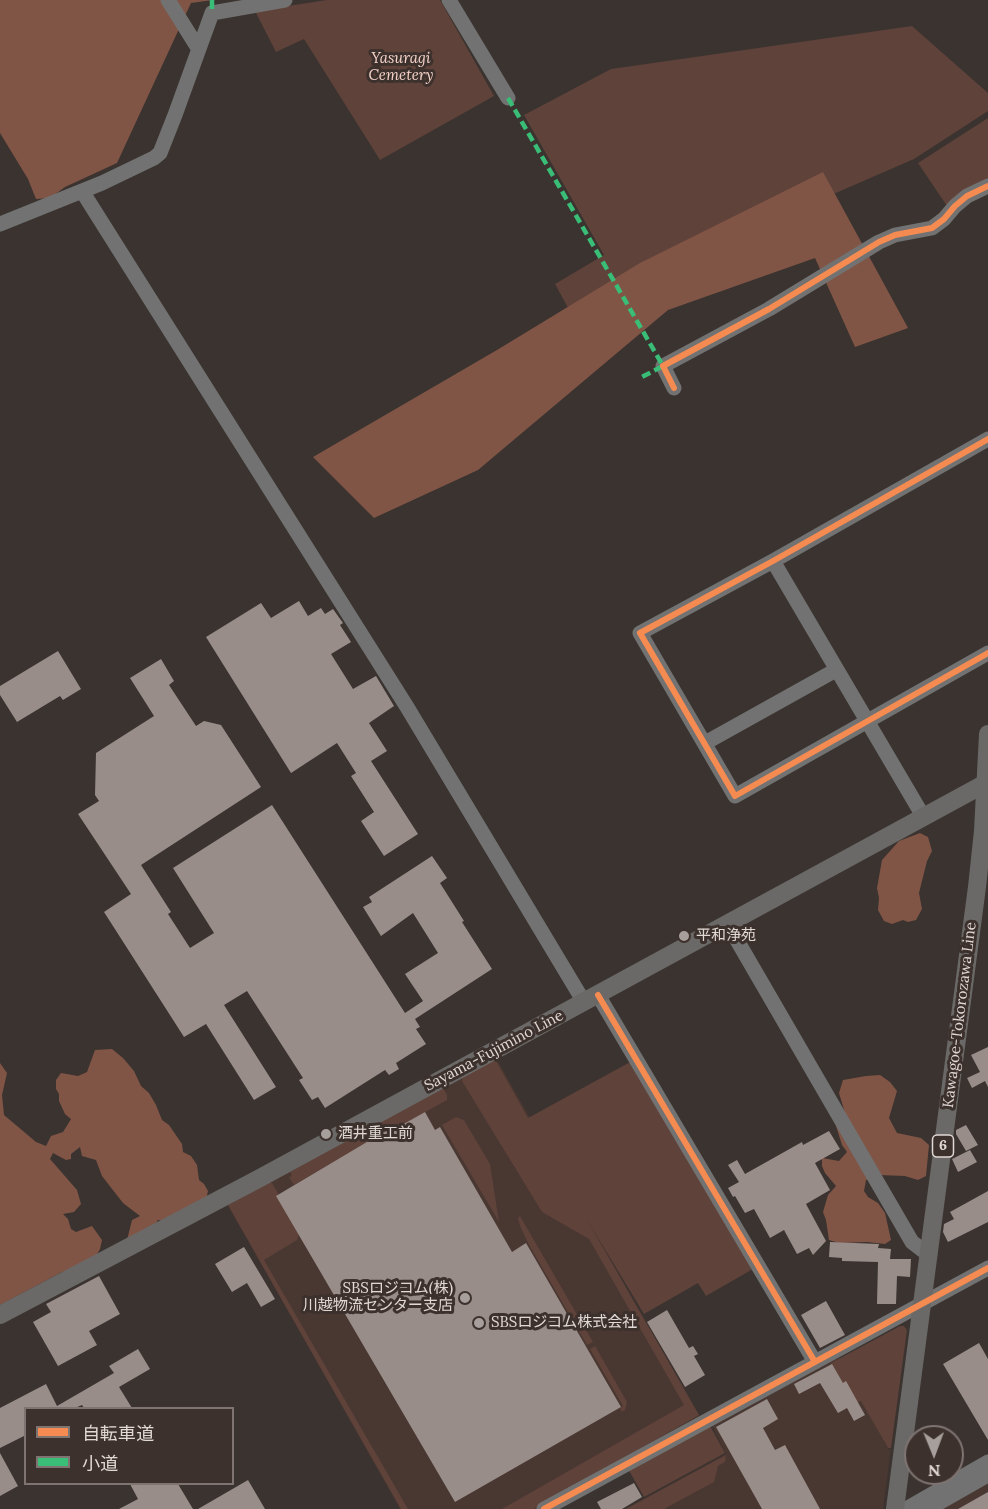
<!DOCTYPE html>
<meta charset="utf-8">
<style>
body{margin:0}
#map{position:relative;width:988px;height:1509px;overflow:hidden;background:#3a3330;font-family:Lora,"Noto Sans JP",serif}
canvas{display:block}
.legend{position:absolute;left:24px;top:1407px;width:210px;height:78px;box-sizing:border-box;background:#3d312d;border:2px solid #7f7471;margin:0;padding:8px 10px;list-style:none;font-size:18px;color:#e1d9d6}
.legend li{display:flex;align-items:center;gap:12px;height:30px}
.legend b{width:30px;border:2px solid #7f7471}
.north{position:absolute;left:904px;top:1425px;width:60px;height:60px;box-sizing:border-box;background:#3d312d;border:2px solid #7f7471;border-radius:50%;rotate:179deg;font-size:16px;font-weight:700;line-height:24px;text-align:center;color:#e1d9d6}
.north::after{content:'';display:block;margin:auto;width:21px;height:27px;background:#a79f9c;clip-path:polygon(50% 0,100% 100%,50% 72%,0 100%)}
</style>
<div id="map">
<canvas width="988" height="1509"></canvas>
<ul class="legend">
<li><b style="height:8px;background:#f68b52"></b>自転車道</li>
<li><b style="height:8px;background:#3abd76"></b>小道</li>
</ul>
<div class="north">N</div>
</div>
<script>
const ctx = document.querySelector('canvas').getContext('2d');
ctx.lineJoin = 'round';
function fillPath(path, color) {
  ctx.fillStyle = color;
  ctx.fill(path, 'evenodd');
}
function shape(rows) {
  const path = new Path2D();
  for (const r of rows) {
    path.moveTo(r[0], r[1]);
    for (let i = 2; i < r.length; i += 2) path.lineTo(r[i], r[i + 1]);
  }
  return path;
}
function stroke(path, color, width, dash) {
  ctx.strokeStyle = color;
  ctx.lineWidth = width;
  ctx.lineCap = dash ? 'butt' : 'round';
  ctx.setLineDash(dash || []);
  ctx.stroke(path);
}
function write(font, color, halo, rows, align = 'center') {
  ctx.font = font + ' Lora,"Noto Sans JP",serif';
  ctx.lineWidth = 6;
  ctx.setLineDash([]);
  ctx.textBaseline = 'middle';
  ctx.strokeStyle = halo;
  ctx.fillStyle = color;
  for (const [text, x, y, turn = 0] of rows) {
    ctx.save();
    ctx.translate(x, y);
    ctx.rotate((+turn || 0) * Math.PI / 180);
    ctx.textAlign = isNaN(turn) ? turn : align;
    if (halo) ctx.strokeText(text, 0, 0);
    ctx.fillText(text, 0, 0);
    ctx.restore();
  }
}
const built = shape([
 [495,1056,700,1417,536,1509,400,1509,228,1206],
 [839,1357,888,1449,891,1449,883,1509,625,1509,726,1454,711,1424],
 [988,1467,988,1509,914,1509]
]);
const green = shape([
 [327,0,440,0,494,96,380,160,304,39,276,52,255,11],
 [912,26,988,93,988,111,914,159,622,286,572,315,555,284,604,255,524,115,611,69],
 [988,118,988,179,947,206,918,163],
 [495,1059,528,1118,632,1061,753,1269,706,1296,698,1283,644,1314,586,1218,699,1415,534,1509,502,1509,684,1405,589,1239,542,1212,462,1081,463,1077],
 [442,1086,447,1095,447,1100,400,1126,382,1133,294,1185,289,1177,292,1176,290,1172],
 [456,1117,464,1120,490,1164,499,1222,442,1125],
 [268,1182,272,1183,300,1231,297,1240,264,1260,408,1509,401,1509,228,1205],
 [520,1216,593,1342,587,1345,529,1245,520,1226,518,1218],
 [900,1326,904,1326,907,1330,891,1448,888,1448,861,1401,855,1403,831,1363],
 [595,1346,627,1402,625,1410,622,1412,620,1408,623,1406,590,1349],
 [709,1424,725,1453,644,1497,627,1467],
 [726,1455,725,1462,718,1466,714,1482,664,1509,626,1509]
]);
const forest = shape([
 [0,0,213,0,191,3,117,163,65,187,50,198,36,199,28,179,0,133],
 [823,172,908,328,855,347,815,258,668,310,478,470,374,518,313,457,497,350,640,263],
 [920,833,928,837,932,851,927,861,919,893,922,909,916,920,908,922,903,920,892,924,884,921,878,910,879,898,877,888,882,860,899,841],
 [112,1049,123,1058,134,1071,141,1086,149,1093,156,1105,162,1120,169,1125,182,1144,183,1152,191,1156,197,1165,199,1180,204,1184,208,1191,206,1200,172,1221,158,1220,152,1230,126,1244,132,1220,140,1216,123,1203,102,1176,96,1160,82,1156,80,1147,71,1154,71,1159,66,1160,53,1153,50,1159,77,1190,81,1204,74,1212,63,1214,68,1219,71,1229,76,1232,92,1226,102,1240,100,1249,95,1258,78,1269,62,1272,0,1305,0,1063,7,1073,2,1095,4,1115,36,1142,46,1146,51,1136,63,1132,71,1119,65,1114,59,1101,59,1094,56,1089,56,1080,61,1073,78,1076,87,1072,95,1050],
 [880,1075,890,1082,897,1091,889,1118,897,1133,921,1138,929,1145,926,1176,918,1180,905,1176,879,1175,866,1180,864,1191,868,1197,878,1203,885,1213,891,1240,885,1244,867,1242,839,1243,829,1240,826,1220,823,1212,828,1195,836,1186,825,1173,822,1166,822,1158,839,1161,847,1152,842,1145,836,1126,845,1113,839,1093,843,1080,866,1076]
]);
const building = shape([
 [299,601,308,616,321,608,325,614,333,609,343,623,340,625,351,642,331,654,353,689,376,676,394,706,369,723,387,751,371,761,418,834,384,856,361,821,374,812,351,776,356,773,337,743,291,773,206,637,261,603,271,618],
 [58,651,81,689,63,700,60,696,17,722,0,695,0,686],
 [161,659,174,681,169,685,196,726,204,721,221,725,261,787,141,865,171,912,168,914,190,948,214,933,173,868,272,805,405,1013,423,1001,405,974,438,953,413,913,381,936,363,907,372,902,369,897,432,856,447,878,440,883,464,921,462,922,492,969,415,1019,420,1027,416,1029,426,1044,396,1063,399,1069,389,1075,385,1070,325,1108,318,1097,312,1100,299,1080,303,1078,247,991,224,1005,276,1087,254,1100,206,1024,184,1037,104,912,131,894,78,814,99,801,95,795,96,753,154,716,130,678],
 [988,1047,988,1087,985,1081,972,1088,967,1078,980,1072,971,1055],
 [425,1112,435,1130,440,1127,512,1252,526,1243,621,1407,455,1502,276,1196,382,1133,400,1126],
 [966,1125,978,1145,966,1151,956,1134,956,1130],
 [829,1131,840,1149,815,1163,830,1190,806,1204,826,1241,813,1255,809,1248,797,1254,784,1230,770,1238,754,1209,745,1213,735,1196,733,1197,728,1188,739,1182,728,1165,737,1160,745,1174,802,1142,803,1145],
 [970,1150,977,1162,958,1172,952,1159],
 [988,1191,988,1222,948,1242,943,1232,944,1224,954,1219,950,1212],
 [830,1242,879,1244,878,1248,891,1249,890,1259,911,1259,910,1277,897,1276,896,1304,877,1304,878,1262,842,1261,842,1258,829,1257],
 [244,1247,275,1299,261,1307,247,1283,232,1292,215,1264],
 [99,1276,120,1314,89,1331,97,1345,58,1366,33,1322,51,1312,46,1304],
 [826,1301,845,1335,820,1348,801,1315],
 [667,1310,689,1348,693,1346,698,1354,694,1356,705,1375,685,1387,647,1322],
 [979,1343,988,1359,988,1440,943,1364],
 [138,1349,150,1369,119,1387,132,1408,84,1408,82,1405,75,1408,26,1408,26,1435,0,1448,0,1408,46,1384,57,1406,114,1373,109,1366],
 [832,1364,843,1383,846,1381,865,1415,854,1421,847,1408,838,1413,820,1383,799,1394,794,1384],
 [767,1399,778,1419,763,1428,775,1450,785,1445,820,1509,762,1509,716,1427],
 [0,1453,18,1486,0,1496],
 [248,1480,265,1509,198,1509],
 [634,1483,642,1497,622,1509,601,1509,597,1502],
 [130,1484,178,1484,193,1509,119,1509,138,1499],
 [988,1492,988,1509,958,1509]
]);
const minor = shape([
 [168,0,198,48],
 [449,0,508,98],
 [82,191,407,707,584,1002],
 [0,224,102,183,154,158,160,153,175,115,212,13,285,0],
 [674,388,663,366,769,309,879,242,895,235,932,228,944,219,955,206,967,196,988,186],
 [988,439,773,561,640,633,735,796,988,653],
 [773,561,923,816],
 [705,743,836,670],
 [727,923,912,1242,929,1255],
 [598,995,815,1362],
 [544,1509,988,1268],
 [906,1509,988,1462],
 [928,1509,988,1475]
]);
const major = shape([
 [0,1315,260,1178,986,783],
 [895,1509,977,887,983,831,988,734]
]);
const quiet = shape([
 [212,0,212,13],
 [508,98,663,366,642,377]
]);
const cycleway = shape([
 [674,388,663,366,769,309,879,242,895,235,932,228,944,219,955,206,967,196,988,186],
 [988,439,773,561,640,633,735,796,988,653],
 [598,995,815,1362],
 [544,1509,988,1268]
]);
const markers = [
 [684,936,6,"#a79f9c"],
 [326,1134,6,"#a79f9c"],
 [465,1298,6,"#a79f9c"],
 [479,1323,6,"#a79f9c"]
];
const shields = [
 [943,1146,21]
];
const shieldNames = [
 ["6",943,1146]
];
const parkNames = [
 ["Yasuragi",401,59],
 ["Cemetery",401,76]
];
const poiNames = [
 ["平和浄苑",696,936],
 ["酒井重工前",338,1134],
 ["SBSロジコム(株)",453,1289,"right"],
 ["川越物流センター支店",453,1306,"right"],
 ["SBSロジコム株式会社",491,1323]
];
const streetNames = [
 ["Kawagoe-Tokorozawa Line",960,1015,-83],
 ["Sayama-Fujimino Line",494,1051,-28]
];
fillPath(built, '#493732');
fillPath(green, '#5f4239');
fillPath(forest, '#815546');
fillPath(building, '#998d89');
stroke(minor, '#717271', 15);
stroke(major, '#6a6967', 18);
stroke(quiet, '#3abd76', 4.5, [9, 4.5]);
stroke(cycleway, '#f68b52', 6);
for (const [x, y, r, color] of markers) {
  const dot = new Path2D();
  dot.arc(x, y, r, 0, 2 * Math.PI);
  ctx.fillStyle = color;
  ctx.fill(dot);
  stroke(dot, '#3d312d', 2);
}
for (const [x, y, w] of shields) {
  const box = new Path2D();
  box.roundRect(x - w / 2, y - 11, w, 22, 4.5);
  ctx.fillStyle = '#3d312d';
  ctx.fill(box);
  stroke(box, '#e1d9d6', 1.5);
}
write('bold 14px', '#e1d9d6', null, shieldNames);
write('italic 15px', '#f4d2c8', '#3d312d', parkNames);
write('15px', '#e1d9d6', '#3d312d', poiNames, 'left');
write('15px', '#e1d9d6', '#3d312d', streetNames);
</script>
